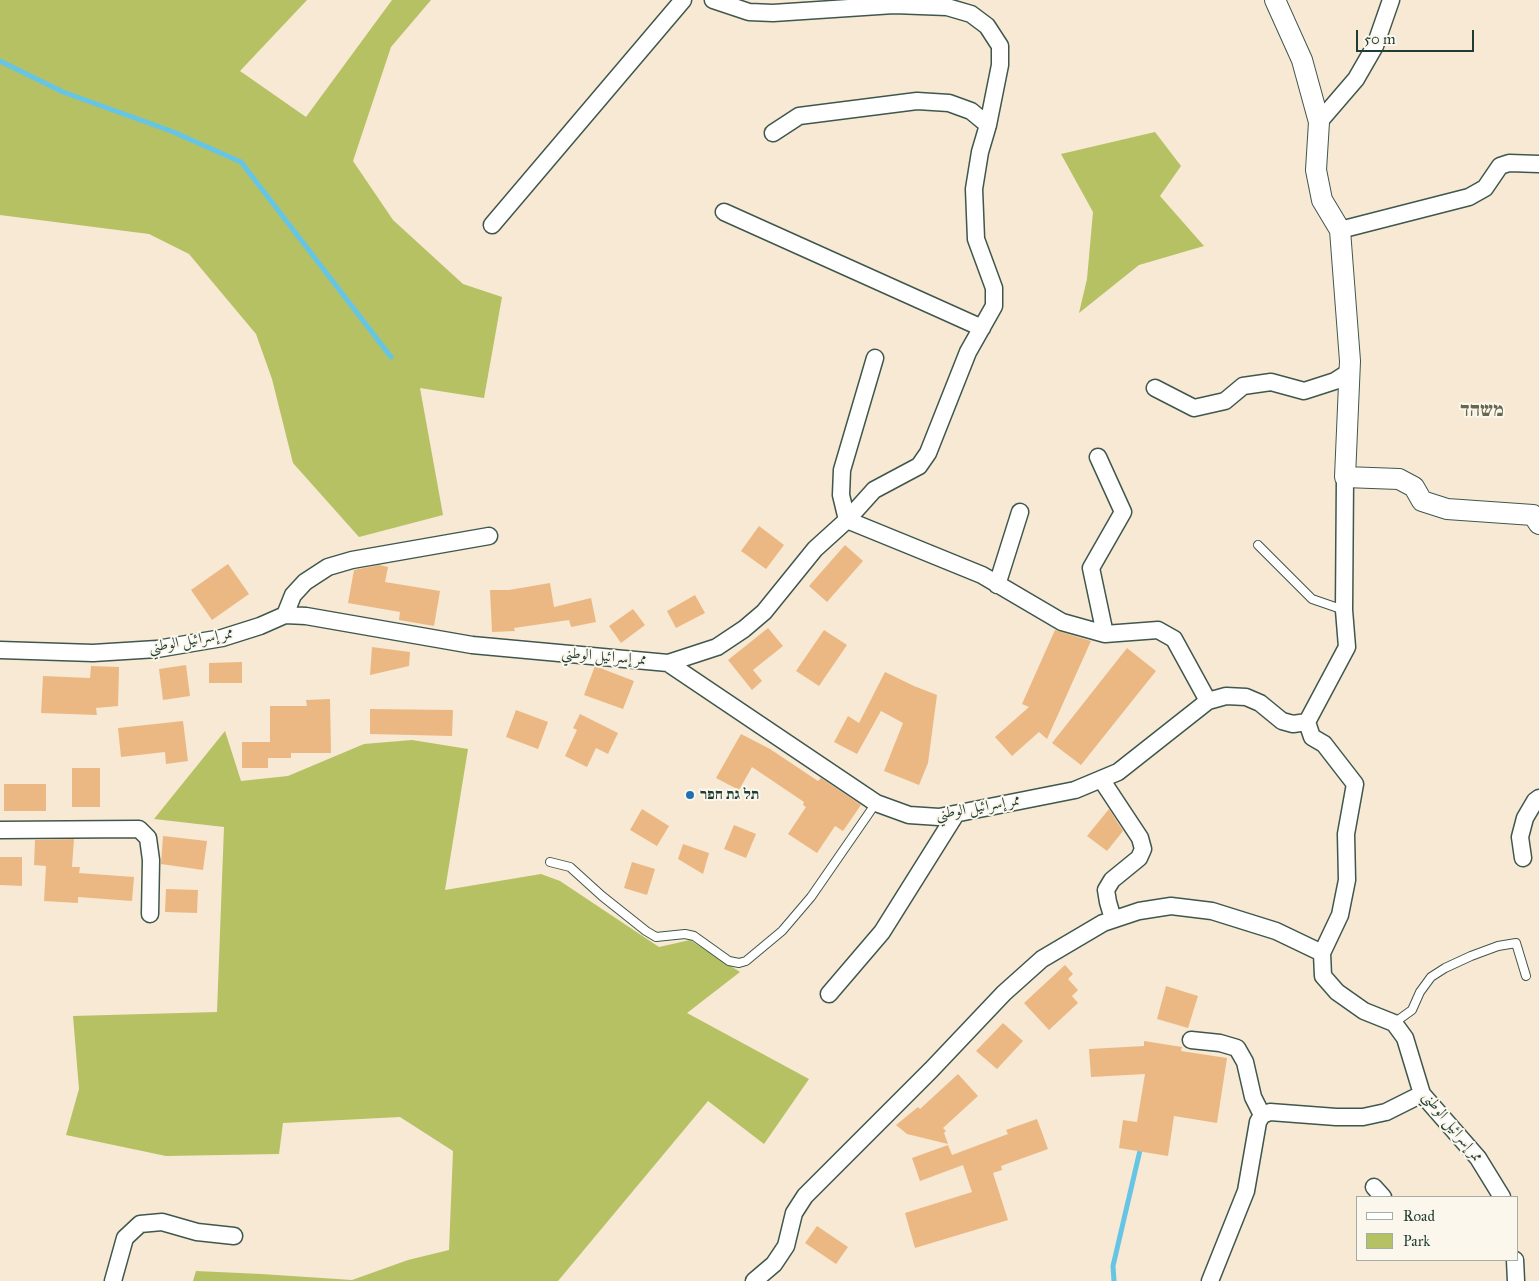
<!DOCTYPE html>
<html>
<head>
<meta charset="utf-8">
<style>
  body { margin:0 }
  #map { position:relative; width:1539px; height:1281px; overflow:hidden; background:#f7e9d3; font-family:"IM FELL Great Primer",serif }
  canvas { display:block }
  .legend { position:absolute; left:1356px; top:1196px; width:162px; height:65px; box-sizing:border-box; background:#fbf7ec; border:1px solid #a3ada2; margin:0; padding:6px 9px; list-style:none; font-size:15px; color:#1f3d34 }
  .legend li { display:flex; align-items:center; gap:10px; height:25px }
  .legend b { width:25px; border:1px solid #a3ada2 }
  .scale { position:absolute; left:1356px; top:30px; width:118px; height:22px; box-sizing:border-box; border:2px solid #1f3d34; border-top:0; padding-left:6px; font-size:15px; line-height:18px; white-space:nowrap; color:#1f3d34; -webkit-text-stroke:4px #fbf7ec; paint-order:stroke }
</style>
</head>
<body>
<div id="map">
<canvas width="1539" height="1281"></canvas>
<ul class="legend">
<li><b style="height:6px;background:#fff"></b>Road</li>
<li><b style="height:14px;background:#b5c163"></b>Park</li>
</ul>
<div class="scale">50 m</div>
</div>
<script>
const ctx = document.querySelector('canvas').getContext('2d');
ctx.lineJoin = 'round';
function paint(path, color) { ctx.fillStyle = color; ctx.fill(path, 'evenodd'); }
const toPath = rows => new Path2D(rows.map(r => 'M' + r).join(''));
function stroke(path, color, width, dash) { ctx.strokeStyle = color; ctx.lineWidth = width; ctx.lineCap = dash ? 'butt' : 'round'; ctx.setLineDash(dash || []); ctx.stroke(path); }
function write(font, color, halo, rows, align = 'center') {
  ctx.font = font + ' "IM FELL Great Primer",Amiri,"Frank Ruhl Libre",serif'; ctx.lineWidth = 4; ctx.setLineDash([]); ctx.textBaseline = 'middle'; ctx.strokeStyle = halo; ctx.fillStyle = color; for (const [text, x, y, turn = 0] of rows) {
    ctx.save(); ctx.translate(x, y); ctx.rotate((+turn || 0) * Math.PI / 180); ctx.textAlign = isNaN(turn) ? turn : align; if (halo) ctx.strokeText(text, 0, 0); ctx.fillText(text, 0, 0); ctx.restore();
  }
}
paint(toPath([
  [0,0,307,0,240,71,306,117,392,0,431,0,391,47,353,161,393,220,463,284,502,297,484,398,420,388,443,515,359,537,293,463,272,379,256,334,189,254,149,234,0,215],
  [1155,132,1181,166,1160,196,1204,246,1139,265,1079,313,1087,279,1093,212,1061,154],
  [225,731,241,781,288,776,364,744,412,740,468,749,445,890,541,874,560,881,659,947,690,940,740,972,687,1013,809,1079,764,1144,708,1101,558,1281,193,1281,196,1271,261,1274,352,1280,408,1260,449,1250,453,1151,400,1117,283,1123,279,1154,166,1156,66,1135,79,1089,73,1016,217,1012,224,827,154,819]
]), '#b5c163');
stroke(toPath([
  [0,61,63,92,171,131,241,162,391,357],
  [1114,1281,1113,1266,1141,1146]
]), '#66c5e4', 5);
paint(toPath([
  [759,526,784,545,766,569,741,551],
  [845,545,863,561,827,602,809,586],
  [228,564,249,594,212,620,191,590],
  [379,565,388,567,385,582,440,591,434,626,399,620,400,612,348,603,354,570],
  [550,583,554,607,591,598,596,622,571,627,569,620,514,628,515,631,492,632,490,590,509,590],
  [695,595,705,613,676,628,667,611],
  [633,609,645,625,621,643,609,626],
  [768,628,783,646,753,670,762,681,752,690,728,660],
  [824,630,847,645,819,686,796,671],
  [1055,630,1091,641,1047,739,1039,732,1012,756,995,737,1029,707,1022,704],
  [372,647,410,652,409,666,370,675],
  [1127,648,1156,671,1081,765,1052,743],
  [242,662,242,683,209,683,209,663],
  [186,665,190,696,163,700,159,669],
  [91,666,119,667,118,706,96,708,97,715,41,713,43,676,90,678],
  [595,666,634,681,623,709,584,695],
  [885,672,914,686,937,695,928,763,919,785,884,771,903,723,881,711,857,754,834,742,848,716,859,723],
  [330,699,331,753,291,753,291,758,268,758,268,768,242,768,242,742,270,742,270,706,307,706,306,700],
  [370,709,453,710,452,736,370,734],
  [516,710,548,722,538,749,506,737],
  [580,714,618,733,608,754,596,748,587,767,565,756,577,730,573,728],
  [183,721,188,761,166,764,165,752,121,757,118,728],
  [741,734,770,749,818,781,821,778,861,805,843,831,835,826,817,853,788,834,806,807,803,805,804,802,752,767,739,790,716,778],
  [72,768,100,768,100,807,72,807],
  [4,784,46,784,46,811,4,811],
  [642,809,669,826,657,846,630,830],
  [1109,809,1123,831,1107,851,1087,836],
  [734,825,756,834,746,858,724,849],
  [163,836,207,841,203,870,161,864],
  [74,839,72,867,80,867,79,873,134,877,132,901,78,897,78,903,44,901,46,866,34,865,35,840],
  [683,844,709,853,703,874,678,859],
  [0,857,22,857,22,886,0,885],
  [632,862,655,869,647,895,624,888],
  [166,889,198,890,197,913,165,912],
  [1065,965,1073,974,1068,979,1078,990,1072,996,1078,1003,1049,1030,1024,1003],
  [1166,986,1198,996,1188,1028,1157,1019],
  [1003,1023,1023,1041,997,1069,976,1051],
  [1144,1041,1182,1047,1181,1051,1227,1058,1217,1123,1174,1116,1168,1156,1119,1148,1123,1120,1137,1122,1145,1074,1091,1077,1089,1049,1144,1046],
  [958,1074,978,1096,943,1128,946,1131,944,1133,948,1144,907,1134,896,1125,918,1107,920,1109],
  [1037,1119,1048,1149,1001,1166,1002,1170,993,1173,1008,1220,915,1248,905,1213,972,1192,963,1165,920,1181,912,1158,948,1145,952,1155,1008,1134,1006,1130],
  [817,1226,848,1247,836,1264,805,1243]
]), '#ebb884');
const service = toPath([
  [1258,545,1312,599,1344,610],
  [550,862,570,867,602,896,646,931,656,937,685,934,694,936,729,961,739,963,746,961,782,931,811,897,876,803],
  [1394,1023,1412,1010,1420,992,1431,977,1445,968,1471,956,1498,946,1516,943,1526,976]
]);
const minor = toPath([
  [1319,122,1356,79,1375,46,1391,0],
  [773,133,799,116,917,101,949,103,971,111,988,125],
  [724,212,982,328],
  [492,225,683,0],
  [1340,230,1469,197,1485,188,1500,166,1509,163,1539,164],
  [1155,388,1194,408,1225,401,1243,386,1271,382,1304,391,1335,381,1349,372],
  [1098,457,1123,512,1091,568,1105,634],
  [847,520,982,575,1062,622,1105,634,1158,630,1174,639,1208,701],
  [847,520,841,495,842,470,875,358],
  [997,585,1020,512],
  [285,615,293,595,305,582,328,567,352,560,489,536],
  [0,650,93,653,157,649,222,638,260,626,285,615,306,616,472,645,668,663,876,803,909,815,939,817,1075,790,1118,772,1208,701,1226,696,1246,697,1260,703,1282,721,1293,724,1307,722],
  [668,663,717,647,744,629,764,612,815,549,847,520,874,490,919,466,928,453,968,352,994,306,994,288,976,239,974,189,980,152,988,125,1000,65,1000,46,987,26,971,14,947,7,894,5,773,13,749,12,713,0],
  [1307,722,1312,737,1324,744,1355,784,1346,834,1347,880,1340,915,1322,953,1323,976,1337,992,1364,1011,1394,1023,1405,1038,1422,1094,1478,1158,1502,1197],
  [1307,722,1347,647,1344,610,1345,477],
  [1101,779,1140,838,1143,849,1139,858,1112,880,1106,890,1108,902,1113,919],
  [0,830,139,829,148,838,151,860,150,914],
  [1523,858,1520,837,1525,818,1535,801,1539,798],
  [829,994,882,932,956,814],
  [1191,1040,1220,1043,1237,1048,1245,1062,1253,1097,1262,1115],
  [1374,1187,1383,1197],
  [1515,1260,1516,1281],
  [113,1281,125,1238,140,1224,162,1222,197,1232,234,1236],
  [754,1281,774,1264,786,1246,794,1213,805,1196,931,1070,1004,993,1042,959,1103,923,1139,911,1171,906,1212,911,1276,931,1322,953],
  [1210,1281,1246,1191,1258,1122,1262,1115,1270,1112,1336,1117,1363,1117,1386,1112,1422,1094]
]);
const tertiary = toPath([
  [1275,0,1302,60,1319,122,1316,170,1322,200,1340,230,1350,361,1345,477,1399,479,1414,487,1422,501,1447,509,1533,515,1539,524]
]);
stroke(service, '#3f574c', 10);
stroke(minor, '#3f574c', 19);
stroke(tertiary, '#3f574c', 22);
stroke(service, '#fff', 8);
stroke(minor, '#fff', 16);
stroke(tertiary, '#fff', 20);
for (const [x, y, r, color] of [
  [690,795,5,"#1f6fb2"]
]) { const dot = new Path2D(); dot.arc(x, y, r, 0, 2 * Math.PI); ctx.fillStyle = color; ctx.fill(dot); stroke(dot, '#fbf7ec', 2); }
write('15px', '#1f3d34', '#fbf7ec', [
  ["ممر إسرائيل الوطني",191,641,-10],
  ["ممر إسرائيل الوطني",604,657,5],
  ["ممر إسرائيل الوطني",978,808,-10],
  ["ممر إسرائيل الوطني",1452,1127,51]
]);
write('bold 15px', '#1f3d34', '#fbf7ec', [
  ["תל גת חפר",700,795]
], 'left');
write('bold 20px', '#666850', '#fbf7ec', [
  ["משהד",1482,411]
]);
</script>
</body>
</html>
